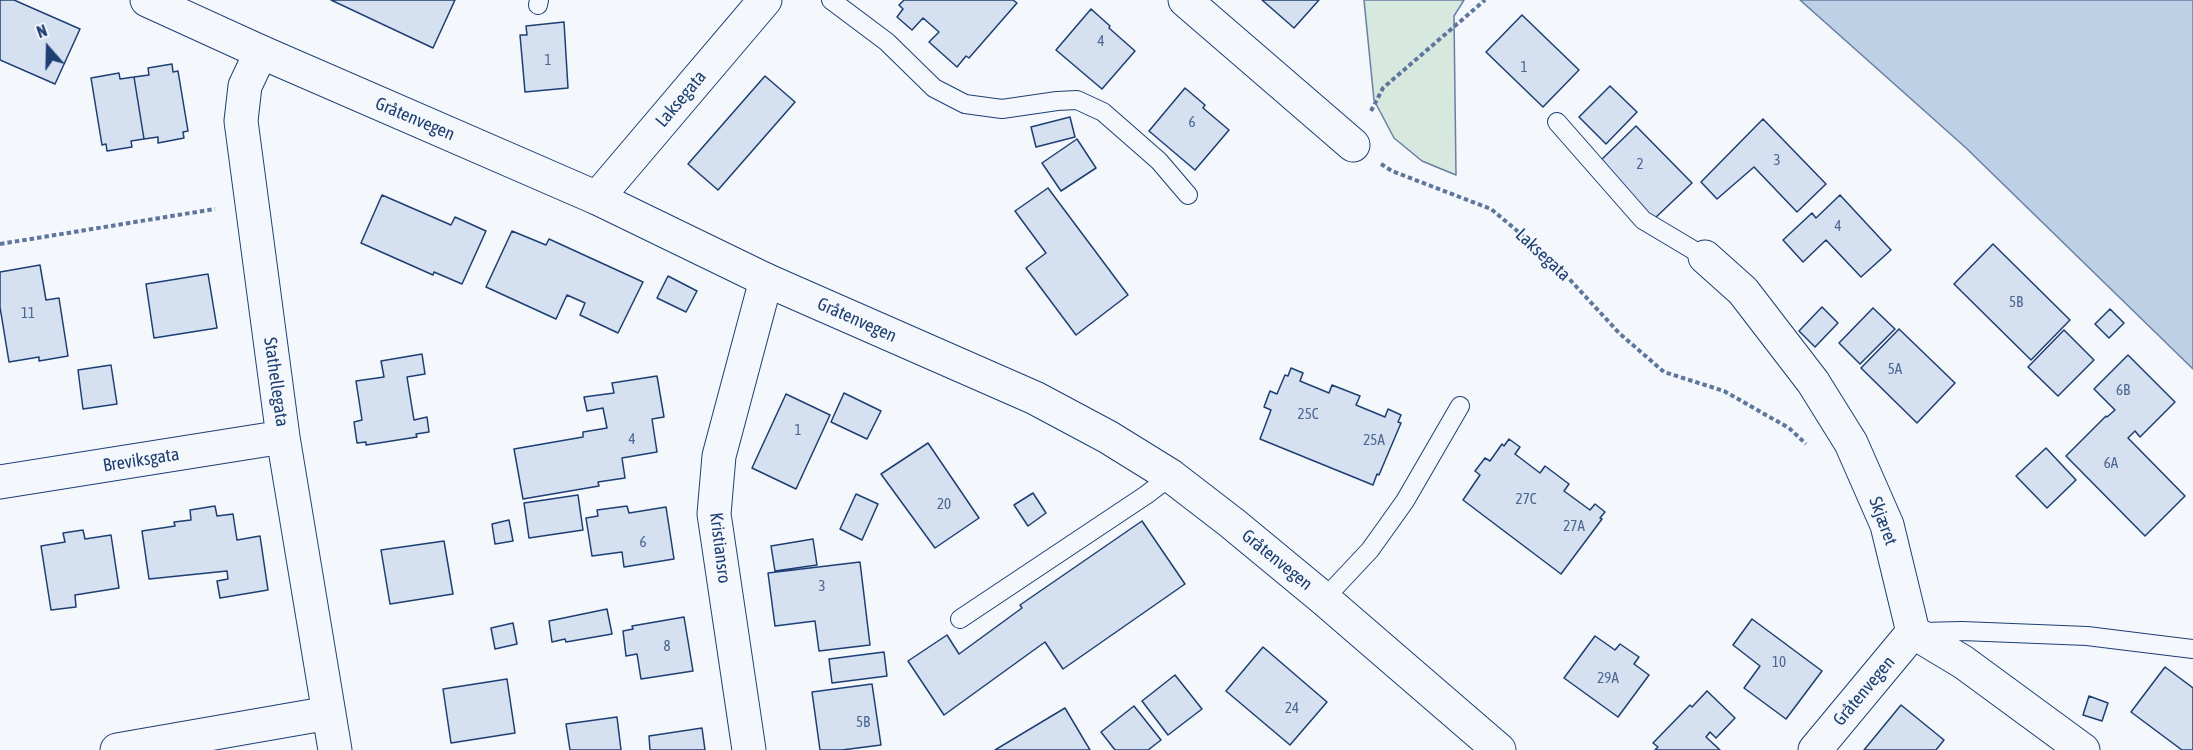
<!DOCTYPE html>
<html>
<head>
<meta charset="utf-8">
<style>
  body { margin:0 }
  #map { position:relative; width:2193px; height:750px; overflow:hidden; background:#f4f7fb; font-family:"Asap Condensed",sans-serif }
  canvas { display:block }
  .north { position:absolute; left:18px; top:18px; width:60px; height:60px; -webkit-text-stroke:4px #f4f7fb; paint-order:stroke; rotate:340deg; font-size:16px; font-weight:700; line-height:24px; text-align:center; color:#1d3f73 }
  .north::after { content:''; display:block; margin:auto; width:21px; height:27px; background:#1d3f73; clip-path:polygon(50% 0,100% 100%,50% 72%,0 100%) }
</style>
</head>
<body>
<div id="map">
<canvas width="2193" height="750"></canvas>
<div class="north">N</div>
</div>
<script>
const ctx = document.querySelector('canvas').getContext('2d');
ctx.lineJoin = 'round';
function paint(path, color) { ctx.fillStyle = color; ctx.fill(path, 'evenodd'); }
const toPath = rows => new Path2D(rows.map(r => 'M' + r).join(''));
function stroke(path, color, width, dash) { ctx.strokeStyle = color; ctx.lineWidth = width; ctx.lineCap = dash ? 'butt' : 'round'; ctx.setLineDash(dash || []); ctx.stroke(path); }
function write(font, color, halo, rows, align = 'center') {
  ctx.font = font + ' "Asap Condensed",sans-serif'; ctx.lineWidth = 4.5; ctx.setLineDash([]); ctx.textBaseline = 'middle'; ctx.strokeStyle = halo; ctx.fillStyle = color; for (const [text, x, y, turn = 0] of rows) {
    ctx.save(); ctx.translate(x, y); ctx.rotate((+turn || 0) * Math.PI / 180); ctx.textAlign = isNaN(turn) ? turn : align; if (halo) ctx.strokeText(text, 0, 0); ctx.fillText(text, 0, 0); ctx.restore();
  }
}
const green = toPath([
  [1364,0,1464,0,1454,16,1456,175,1422,161,1394,138,1374,100,1364,0]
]);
paint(green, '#d7e8df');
stroke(green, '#687fa3', 1.5);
const water = toPath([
  [1800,0,2193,0,2193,369,1965,147,1800,0]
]);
paint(water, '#bed0e5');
stroke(water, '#687fa3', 1.5);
const building = toPath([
  [0,0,14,0,80,29,55,84,0,60,0,0],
  [331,0,455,0,433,48,331,0],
  [904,0,1013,0,1017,3,969,58,966,56,957,67,929,42,939,32,923,18,912,30,897,17,903,9,899,5,904,0],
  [1262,0,1319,0,1294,28,1262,0],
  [1091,9,1110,26,1109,28,1135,51,1102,89,1056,50,1091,9],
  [1522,15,1579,70,1543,107,1486,52,1522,15],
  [564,22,568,88,525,92,520,35,527,35,526,26,564,22],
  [172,64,173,72,178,71,188,131,183,132,184,138,158,143,158,137,144,139,134,77,149,75,148,68,172,64],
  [119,73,120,79,134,77,144,139,131,141,132,147,107,151,106,144,102,145,91,78,119,73],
  [765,76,795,102,718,190,688,164,765,76],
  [1610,86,1637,112,1606,144,1579,117,1610,86],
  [1185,88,1205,105,1203,108,1229,130,1195,170,1149,131,1185,88],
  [1070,117,1075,137,1036,147,1031,127,1070,117],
  [1763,119,1826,184,1797,212,1754,167,1717,199,1701,182,1763,119],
  [1636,126,1692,183,1654,219,1599,162,1636,126],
  [1077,139,1096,168,1061,191,1042,163,1077,139],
  [1048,188,1128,295,1076,335,1026,268,1046,253,1015,211,1048,188],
  [382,195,451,225,455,217,486,231,462,284,434,272,433,275,361,243,382,195],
  [1840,195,1891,250,1861,277,1826,240,1803,262,1783,240,1812,213,1816,218,1840,195],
  [512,231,546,245,549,239,643,282,618,333,580,315,585,303,567,295,556,319,486,287,512,231],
  [1993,244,2070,320,2031,360,1954,284,1993,244],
  [40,265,46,300,59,298,68,356,39,361,39,357,9,362,0,307,0,272,40,265],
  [208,274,217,328,154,338,146,284,208,274],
  [668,276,697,291,686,312,657,298,668,276],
  [1822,307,1838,323,1815,347,1799,331,1822,307],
  [1873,308,1895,329,1860,364,1839,343,1873,308],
  [2110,309,2124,323,2109,338,2095,324,2110,309],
  [1899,329,1955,383,1917,423,1861,368,1899,329],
  [2064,330,2094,360,2058,396,2028,367,2064,330],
  [422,354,425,374,407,377,414,420,427,417,429,432,416,434,417,437,366,445,366,442,357,443,354,422,362,420,356,381,384,377,381,361,422,354],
  [2128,355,2175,402,2140,437,2135,431,2128,438,2185,496,2145,536,2066,456,2106,416,2107,417,2115,410,2094,389,2128,355],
  [111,365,117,404,83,409,78,370,111,365],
  [1291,368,1303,373,1300,381,1329,393,1332,385,1360,396,1356,405,1385,417,1388,409,1401,415,1398,422,1401,423,1379,475,1377,474,1373,485,1260,439,1271,410,1264,407,1270,391,1277,394,1285,375,1288,376,1291,368],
  [657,376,664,417,652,419,657,452,622,458,625,478,598,482,599,486,523,499,514,449,583,437,583,432,607,428,603,408,587,411,584,397,614,393,612,383,657,376],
  [844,393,881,411,867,439,831,422,844,393],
  [786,394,830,415,796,489,752,468,786,394],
  [1509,439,1520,447,1515,454,1540,473,1545,466,1569,484,1564,491,1590,510,1595,504,1605,512,1600,518,1602,519,1561,574,1463,500,1480,475,1475,471,1485,458,1490,461,1502,444,1504,446,1509,439],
  [928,443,979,518,935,548,881,474,928,443],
  [2046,448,2076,480,2047,508,2016,476,2046,448],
  [1033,493,1046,513,1028,526,1014,505,1033,493],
  [856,494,878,504,862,540,840,529,856,494],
  [578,495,583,530,529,538,524,503,578,495],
  [215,506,217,516,233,514,237,540,260,536,268,590,220,598,217,581,228,579,227,571,149,579,142,531,175,526,174,522,191,520,190,510,215,506],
  [627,506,629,513,666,507,674,559,624,567,622,552,592,556,586,518,598,516,597,510,627,506],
  [509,520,513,541,495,544,492,524,509,520],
  [1142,521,1185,584,1063,669,1045,642,944,715,908,661,947,635,959,654,1022,608,1020,605,1142,521],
  [83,530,85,539,111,535,119,588,75,595,76,607,51,610,41,546,65,542,63,533,83,530],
  [813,539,817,565,775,571,771,546,813,539],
  [444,541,453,594,390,604,381,550,444,541],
  [860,562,870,645,819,651,815,621,775,626,768,573,860,562],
  [607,609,612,634,566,642,565,639,552,642,549,621,607,609],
  [684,617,693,671,641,679,637,654,626,656,623,631,633,629,632,626,684,617],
  [1752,619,1822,671,1786,719,1744,688,1760,666,1733,645,1752,619],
  [513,623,517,644,495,649,491,628,513,623],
  [1595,636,1615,650,1620,644,1639,657,1634,664,1649,675,1618,717,1564,678,1595,636],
  [1263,647,1327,702,1290,745,1226,691,1263,647],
  [884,652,887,676,832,683,829,659,884,652],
  [2165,667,2193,688,2193,750,2182,750,2131,712,2165,667],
  [1175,675,1202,709,1168,735,1142,701,1175,675],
  [507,679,515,733,451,743,443,689,507,679],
  [872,684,881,745,842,750,820,750,812,692,872,684],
  [1707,691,1735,718,1716,738,1710,732,1706,737,1720,750,1655,750,1658,747,1653,743,1690,705,1692,707,1707,691],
  [2089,696,2108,703,2102,721,2083,715,2089,696],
  [1901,705,1944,740,1936,750,1864,750,1901,705],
  [1134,706,1161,740,1148,750,1115,750,1101,732,1134,706],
  [1065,708,1090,750,995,750,1065,708],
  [617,717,621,750,570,750,566,724,617,717],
  [702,728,705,750,650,750,649,736,702,728]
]);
paint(building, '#d5e0f0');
stroke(building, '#1d3f73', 1.5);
const lane = toPath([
  [831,0,887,42,934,88,965,104,1002,109,1057,101,1077,100,1103,112,1159,161,1188,195],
  [538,5,539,0],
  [1557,122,1643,220,1705,257],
  [1324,599,1370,550,1405,501,1460,406],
  [960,619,1146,495,1171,476],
  [1921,632,1962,631,2087,636,2193,649]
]);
const street = toPath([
  [1185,0,1353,145],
  [261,52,245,86,241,121,283,437,335,750],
  [597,198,765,0],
  [1705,257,1743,291,1813,382,1851,443,1887,525,1913,632,1963,662,2083,750],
  [0,482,283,437],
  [117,750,329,713],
  [749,750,714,514,719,456,766,280],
  [1815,750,1913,632]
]);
const secondary = toPath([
  [147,0,261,52,597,198,766,280,1035,398,1108,437,1171,476,1232,523,1324,599,1499,750]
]);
stroke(lane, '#1d3f73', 20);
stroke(street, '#1d3f73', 35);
stroke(secondary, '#1d3f73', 35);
stroke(toPath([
  [1371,111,1383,88,1485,0],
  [1381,164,1392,171,1491,209,1551,259,1619,333,1664,372,1724,391,1789,428,1806,444],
  [0,244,215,209]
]), '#5e769c', 4, [4.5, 3]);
stroke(lane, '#f4f7fb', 18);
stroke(street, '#f4f7fb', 33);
stroke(secondary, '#f4f7fb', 33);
write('15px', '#4b6792', null, [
  ["4",1101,41],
  ["1",548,60],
  ["1",1524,67],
  ["6",1192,122],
  ["3",1777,160],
  ["2",1640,164],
  ["4",1838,226],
  ["5B",2016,302],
  ["11",28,313],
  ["5A",1895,369],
  ["6B",2123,390],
  ["25C",1308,414],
  ["1",798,430],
  ["4",632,439],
  ["25A",1374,440],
  ["6A",2111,463],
  ["27C",1526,499],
  ["20",944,504],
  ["27A",1574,526],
  ["6",643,542],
  ["3",822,586],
  ["8",667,646],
  ["10",1779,662],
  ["29A",1608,678],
  ["24",1292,708],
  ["5B",863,722]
]);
write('18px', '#1d3f73', '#f4f7fb', [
  ["Laksegata",681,99,-50],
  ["Gråtenvegen",415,119,23],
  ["Laksegata",1543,255,43],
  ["Gråtenvegen",857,320,24],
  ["Stathellegata",276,382,82],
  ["Breviksgata",141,460,-9],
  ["Skjæret",1883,521,70],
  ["Kristiansro",720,548,83],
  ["Gråtenvegen",1277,560,39],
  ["Gråtenvegen",1864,691,-50]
]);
</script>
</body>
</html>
